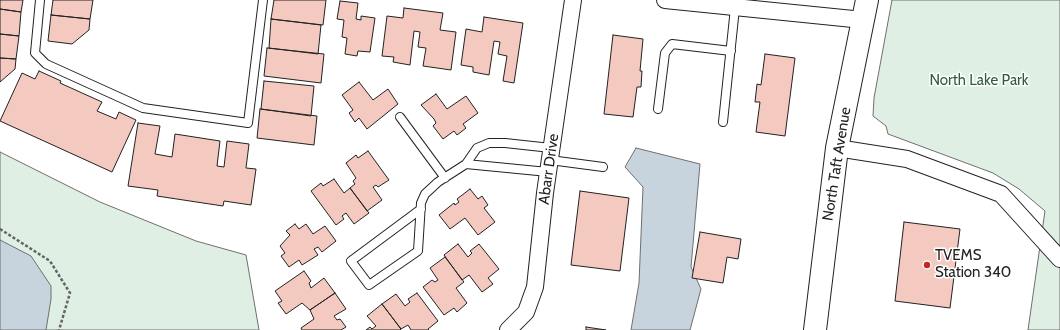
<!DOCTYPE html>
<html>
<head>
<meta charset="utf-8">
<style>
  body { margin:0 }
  canvas { display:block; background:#fff }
</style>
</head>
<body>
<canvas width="1060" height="330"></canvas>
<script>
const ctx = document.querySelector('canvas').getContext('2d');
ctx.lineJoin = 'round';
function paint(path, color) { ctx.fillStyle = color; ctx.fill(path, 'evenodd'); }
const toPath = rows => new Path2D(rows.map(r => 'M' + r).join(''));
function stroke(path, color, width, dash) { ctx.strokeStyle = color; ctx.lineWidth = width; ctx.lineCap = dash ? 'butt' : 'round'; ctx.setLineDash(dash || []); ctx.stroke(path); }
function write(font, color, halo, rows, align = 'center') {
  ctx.font = font + ' Cabin,sans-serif'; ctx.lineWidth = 3; ctx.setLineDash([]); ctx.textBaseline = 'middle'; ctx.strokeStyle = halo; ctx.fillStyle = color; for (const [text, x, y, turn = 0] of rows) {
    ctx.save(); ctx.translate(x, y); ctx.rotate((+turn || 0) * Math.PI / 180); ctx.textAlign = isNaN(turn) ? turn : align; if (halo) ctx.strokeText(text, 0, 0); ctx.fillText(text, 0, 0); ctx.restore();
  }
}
const green = toPath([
  [892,0,1060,0,1060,330,1028,330,1045,211,1019,189,993,173,888,134,886,126,873,116,874,98,892,0],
  [0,152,100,202,196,241,246,255,259,330,0,330,0,152]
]);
paint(green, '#e0efe3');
stroke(green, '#6f6f6f', 1);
const water = toPath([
  [636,148,700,164,691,267,701,289,690,330,631,330,639,283,643,187,625,167,636,148],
  [0,240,31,256,51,286,51,299,46,330,0,330,0,240]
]);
paint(water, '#c7d3dd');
stroke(water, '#6f6f6f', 1);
const building = toPath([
  [0,0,23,0,21,12,0,9,0,0],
  [53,0,93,0,90,19,51,15,53,0],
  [274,0,326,0,323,25,271,19,274,0],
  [340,1,358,3,356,19,361,20,361,16,375,18,370,52,358,51,357,56,345,54,347,38,342,37,344,20,337,19,340,1],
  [404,8,443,13,440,30,456,32,451,70,423,66,426,48,418,47,420,32,414,31,410,65,393,62,394,57,382,56,387,16,403,18,404,8],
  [0,9,21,12,19,36,0,34,0,9],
  [51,15,90,19,89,30,72,44,48,41,51,15],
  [484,17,523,23,514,83,503,81,507,56,498,54,500,42,494,41,489,75,473,72,473,67,461,65,466,29,482,32,484,17],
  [271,19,321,25,318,54,269,48,271,19],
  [0,34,19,36,16,59,0,58,0,34],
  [613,35,643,39,640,71,642,71,641,87,637,87,633,117,604,114,613,35],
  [267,48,324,54,321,83,264,76,267,48],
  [765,54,795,58,785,136,756,132,760,102,755,102,757,84,761,85,765,54],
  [0,58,16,59,15,69,0,82,0,58],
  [39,71,61,81,60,83,102,102,97,111,116,119,119,112,136,120,112,172,0,121,22,73,35,79,39,71],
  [264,81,314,86,311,116,261,109,264,81],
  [359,82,373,100,388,89,398,104,367,129,359,118,355,122,349,113,353,110,342,95,359,82],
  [436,94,447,109,466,96,478,113,463,124,466,128,461,132,457,135,454,131,443,139,433,126,436,123,434,119,421,105,436,94],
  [260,109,317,116,314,145,257,138,260,109],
  [138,123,160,126,155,154,172,157,175,134,220,141,217,166,224,167,227,141,249,144,246,168,256,169,251,205,224,201,223,206,157,196,158,190,128,186,138,123],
  [368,151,389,180,378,187,376,185,373,187,382,200,367,211,350,188,355,184,353,181,356,178,346,163,356,155,358,158,368,151],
  [334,179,344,193,350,188,369,213,354,224,346,213,342,216,344,219,336,225,311,191,321,183,323,186,334,179],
  [470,189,478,199,482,196,488,205,484,208,495,222,478,235,465,218,450,229,439,215,454,203,455,205,459,202,457,199,470,189],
  [580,191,629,198,620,271,571,265,580,191],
  [904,222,960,229,950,308,895,301,904,222],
  [295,224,299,229,306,224,313,234,325,226,336,241,322,252,318,247,314,249,318,255,302,265,299,260,289,267,281,256,285,253,280,246,290,235,286,231,295,224],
  [700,232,741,239,738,259,727,257,723,283,692,278,700,232],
  [458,244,468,257,472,253,470,251,479,244,499,269,488,278,493,284,482,292,469,275,462,280,444,255,458,244],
  [445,257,464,282,456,288,467,303,457,312,454,308,444,315,423,287,432,280,435,282,438,280,430,268,445,257],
  [304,271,311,281,309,283,311,288,324,278,335,293,310,310,302,303,286,314,278,303,282,301,275,291,304,271],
  [335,293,346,309,334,316,337,320,340,319,346,327,341,330,302,330,301,328,314,319,310,310,335,293],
  [417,293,438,321,428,329,429,330,411,330,408,325,401,329,382,304,396,294,405,306,410,302,408,299,417,293],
  [382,304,401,329,400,330,366,330,370,327,372,329,376,326,367,316,382,304],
  [586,327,606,330,586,330,586,327]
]);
paint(building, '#f3c9c0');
stroke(building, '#222', 1);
const service = toPath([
  [40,0,35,53,46,64,143,108,248,123,263,0],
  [658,109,665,53,672,44,731,51],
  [400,117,445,178],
  [723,122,735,8],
  [550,160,603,167],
  [466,164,548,172],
  [421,209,351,261,369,285,418,251,421,203,425,194,438,182,466,164,477,148,489,143,505,143,551,148]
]);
const minor = toPath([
  [665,0,863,20],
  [837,148,907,159,1001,194,1060,259],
  [508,330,526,312,535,287,545,193,573,0]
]);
const secondary = toPath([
  [815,330,837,148,867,0]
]);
stroke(service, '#222', 10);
stroke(minor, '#222', 18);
stroke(secondary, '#222', 24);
stroke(toPath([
  [0,229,50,261,70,293,59,330]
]), '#646464', 2.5, [3, 2]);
stroke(service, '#fff', 8);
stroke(minor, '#fff', 16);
stroke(secondary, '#fff', 22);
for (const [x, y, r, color] of [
  [927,265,4,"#c62828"]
]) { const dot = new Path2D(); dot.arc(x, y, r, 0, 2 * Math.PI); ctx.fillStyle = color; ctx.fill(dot); stroke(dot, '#fff', 1.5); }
write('15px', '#2f5e38', '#fff', [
  ["North Lake Park",979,81]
]);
write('15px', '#222', '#fff', [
  ["North Taft Avenue",837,164,-81],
  ["Abarr Drive",549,169,-82]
]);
write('15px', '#222', '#fff', [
  ["TVEMS",935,256],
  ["Station 340",935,273]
], 'left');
</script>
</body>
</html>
